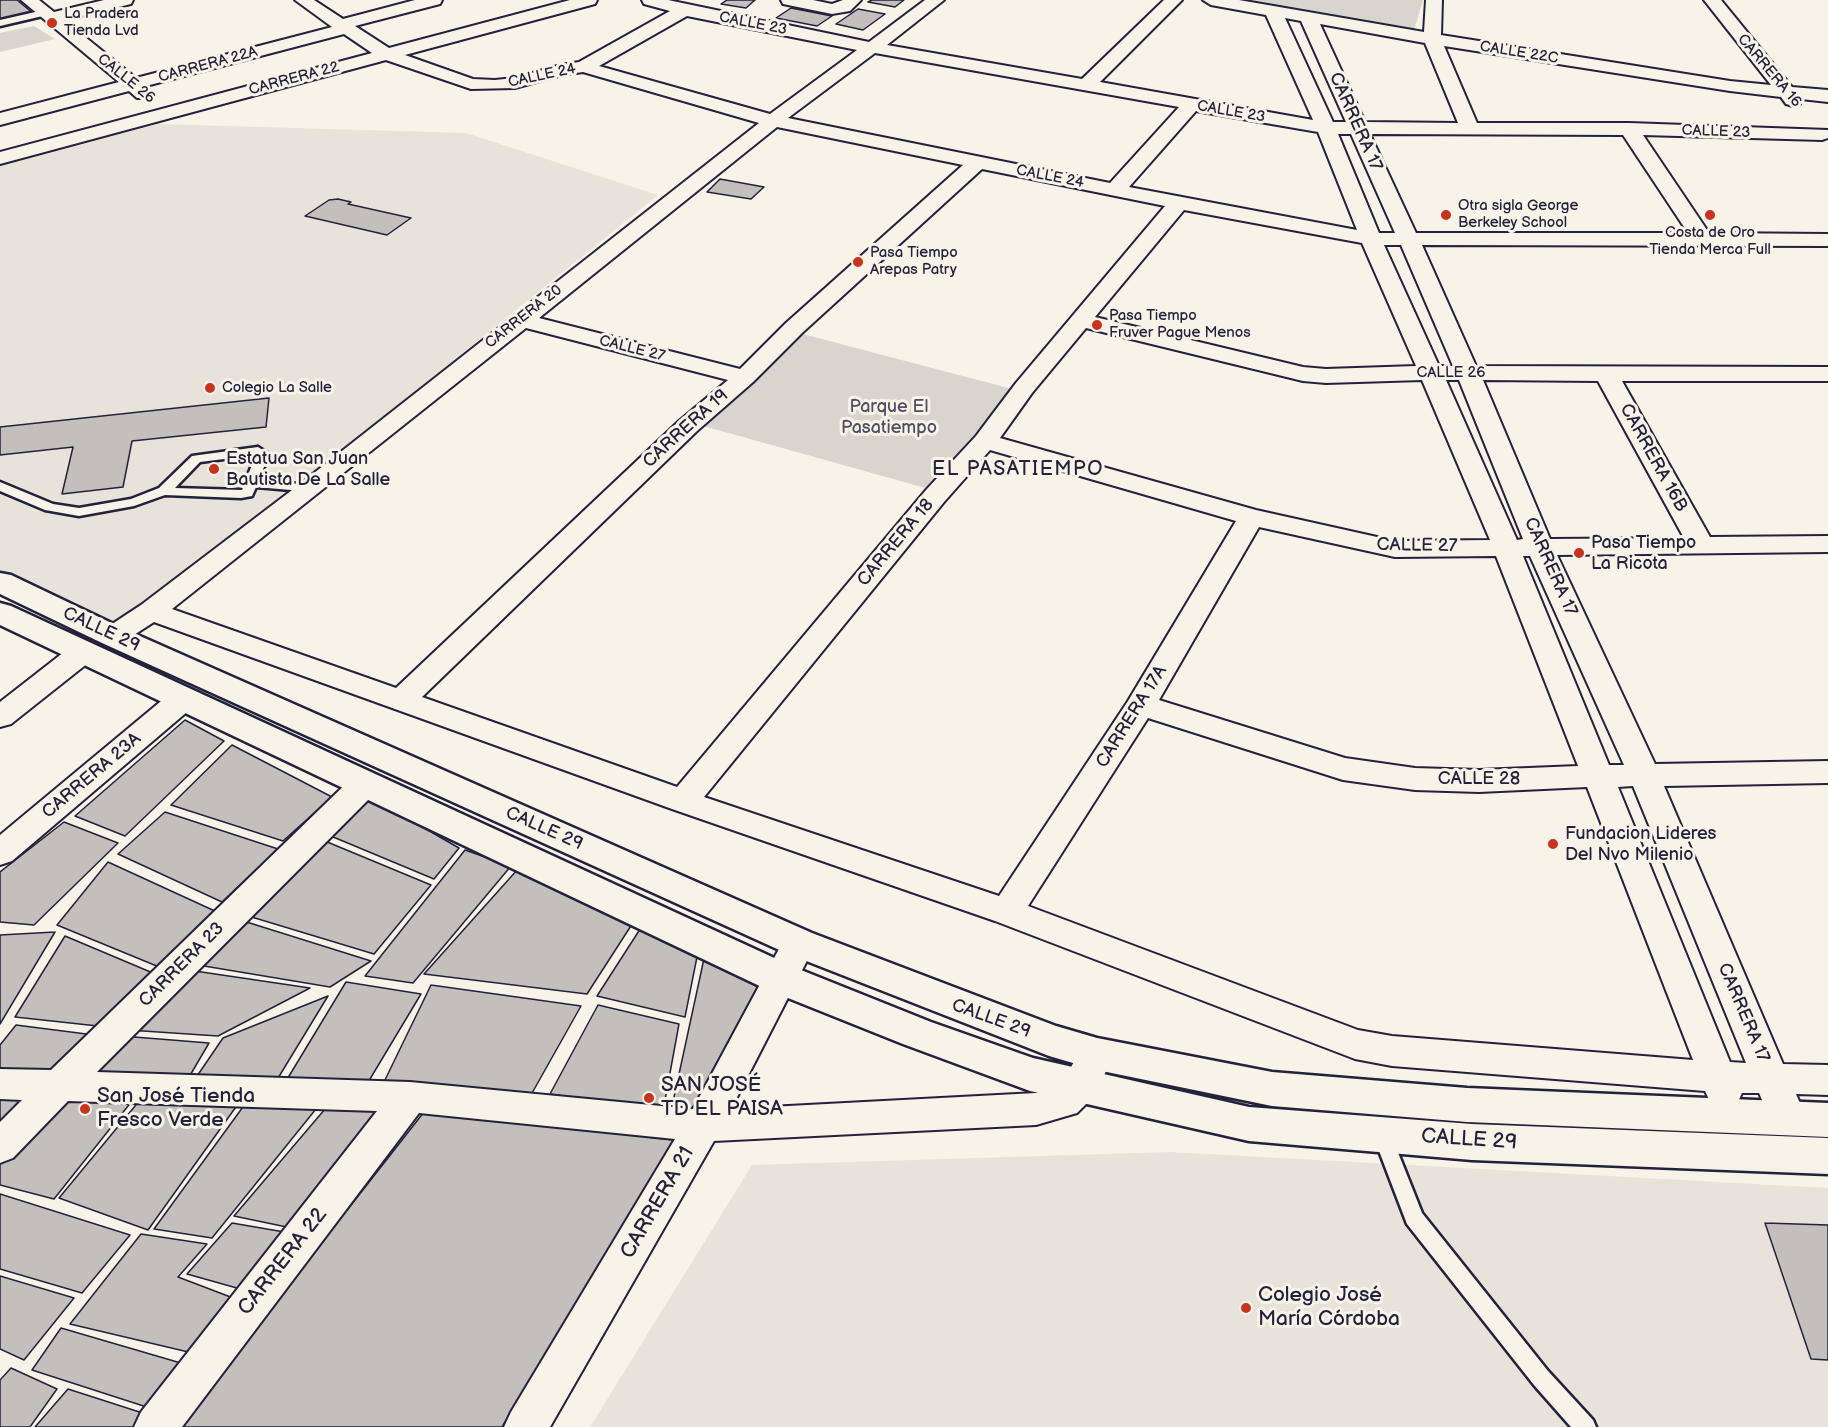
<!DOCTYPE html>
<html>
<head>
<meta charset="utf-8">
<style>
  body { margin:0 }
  canvas { display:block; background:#f7f3e8 }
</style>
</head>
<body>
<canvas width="1828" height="1427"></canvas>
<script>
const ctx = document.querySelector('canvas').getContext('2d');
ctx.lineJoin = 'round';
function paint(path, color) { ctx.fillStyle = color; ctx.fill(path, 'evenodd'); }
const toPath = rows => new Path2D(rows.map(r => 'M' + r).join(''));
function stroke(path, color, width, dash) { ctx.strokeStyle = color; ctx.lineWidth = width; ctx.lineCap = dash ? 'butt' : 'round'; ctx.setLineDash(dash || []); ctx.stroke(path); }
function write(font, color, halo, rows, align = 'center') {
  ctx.font = font + ' "Balsamiq Sans",sans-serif'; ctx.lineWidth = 6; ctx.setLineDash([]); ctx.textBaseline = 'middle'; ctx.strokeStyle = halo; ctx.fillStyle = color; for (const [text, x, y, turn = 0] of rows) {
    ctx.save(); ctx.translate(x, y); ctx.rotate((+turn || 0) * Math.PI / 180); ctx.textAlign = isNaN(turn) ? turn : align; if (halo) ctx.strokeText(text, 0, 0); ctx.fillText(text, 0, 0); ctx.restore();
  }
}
paint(toPath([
  [159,124,466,133,658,195,115,634,0,581,0,166],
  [1171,1152,1828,1188,1828,1427,590,1427,752,1165]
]), '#e7e3db');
paint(toPath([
  [1238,0,1423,0,1414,30],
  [34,26,55,39,0,52,0,33],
  [799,333,1012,389,929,489,700,425]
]), '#d8d5cf');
const building = toPath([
  [0,0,17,0,34,14,0,22,0,0],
  [727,0,755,0,746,8,721,4,727,0],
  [872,0,904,0,895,7,868,2,872,0],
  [791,8,832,16,817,26,776,18,791,8],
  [858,9,885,14,863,30,836,24,858,9],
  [720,179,764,187,751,199,707,192,720,179],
  [338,199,351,202,348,204,411,218,387,235,305,216,329,200,338,199],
  [269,398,266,427,132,441,123,487,62,494,73,447,0,455,0,427,269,398],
  [185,720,224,741,125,836,75,816,185,720],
  [232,745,332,797,283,841,171,805,232,745],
  [365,794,459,848,434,879,326,834,365,794],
  [165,812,278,849,222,902,118,854,165,812],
  [64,822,118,843,34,925,0,922,0,872,64,822],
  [320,839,431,885,374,954,245,915,320,839],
  [465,850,511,866,413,983,365,976,465,850],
  [108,862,217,912,164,969,57,925,108,862],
  [518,869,636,918,587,994,424,974,518,869],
  [237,919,371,961,330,987,192,964,237,919],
  [644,923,698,952,685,1017,597,996,644,923],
  [55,932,0,1024,0,935,55,932],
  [65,936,160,976,107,1027,15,1017,65,936],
  [705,954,770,983,701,1114,671,1111,705,954],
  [188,970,310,988,218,1036,128,1030,188,970],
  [346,982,421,994,364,1089,283,1086,346,982],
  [431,985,581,1006,527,1102,383,1084,431,985],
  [328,996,272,1088,193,1082,223,1038,328,996],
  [598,1005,679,1024,663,1111,550,1094,598,1005],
  [16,1025,102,1036,58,1079,0,1077,0,1045,16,1025],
  [122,1036,209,1043,185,1084,86,1076,122,1036],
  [0,1094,41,1096,0,1139,0,1094],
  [243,1097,148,1230,59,1198,140,1100,243,1097],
  [324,1099,212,1238,154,1229,248,1100,324,1099],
  [64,1100,132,1101,54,1199,0,1185,0,1163,64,1100],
  [331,1102,399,1102,301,1230,234,1216,331,1102],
  [424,1112,674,1140,502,1427,177,1427,424,1112],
  [0,1194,130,1235,82,1293,0,1269,0,1194],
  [232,1223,296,1234,251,1292,187,1274,232,1223],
  [1765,1223,1828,1225,1828,1360,1811,1359,1765,1223],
  [141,1234,207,1244,178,1277,241,1301,201,1355,70,1324,141,1234],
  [0,1276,74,1298,24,1360,0,1349,0,1276],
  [61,1328,191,1366,159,1411,32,1370,61,1328],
  [11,1368,57,1389,30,1427,0,1427,0,1380,11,1368],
  [68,1389,155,1417,147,1427,35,1427,68,1389]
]);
paint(building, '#c2bfbd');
stroke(building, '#22223b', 1.5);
const lane = toPath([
  [44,10,48,13,47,15,0,26,0,20,44,10],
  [258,447,269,454,259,480,309,485,315,489,314,492,256,487,252,496,241,498,165,495,134,506,79,516,45,510,0,491,0,482,53,504,79,508,131,499,159,488,192,456,258,447],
  [256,455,242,490,175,488,200,462,256,455],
  [1382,1127,1389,1129,1391,1135,1422,1213,1548,1371,1593,1420,1596,1427,1571,1427,1534,1385,1407,1224,1373,1135,1375,1129,1382,1127]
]);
const street = toPath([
  [21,0,39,0,54,12,104,0,133,0,131,4,64,20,136,78,332,27,295,0,314,0,343,19,415,0,442,0,440,4,355,26,389,48,570,0,597,0,595,4,405,55,473,79,495,80,514,78,561,65,579,62,670,11,644,4,642,0,668,0,869,42,925,0,944,0,887,45,1082,79,1164,0,1182,0,1100,82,1313,120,1266,15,1211,5,1203,0,1239,0,1424,32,1426,0,1442,0,1441,35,1730,81,1771,85,1704,0,1721,0,1792,87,1828,90,1828,102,1801,99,1800,104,1793,106,1786,104,1781,97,1730,91,1444,46,1477,123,1629,123,1828,130,1828,138,1822,140,1643,135,1709,233,1828,234,1828,246,1422,245,1476,366,1828,367,1828,381,1622,381,1710,537,1828,536,1828,552,1557,555,1655,764,1828,761,1828,783,1664,786,1783,1064,1828,1065,1828,1095,1796,1094,1807,1119,1801,1130,1788,1135,1775,1130,1759,1093,1742,1093,1737,1104,1724,1108,1711,1104,1705,1091,1392,1066,1355,1059,995,921,672,809,154,622,123,642,113,645,103,642,99,636,103,630,141,605,300,484,759,123,583,72,562,75,515,88,471,89,386,60,0,164,0,152,372,53,344,34,146,86,153,94,151,98,137,98,129,91,0,125,0,113,119,82,21,0],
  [687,16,857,50,770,114,599,66,687,16],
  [1285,18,1301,21,1346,122,1333,122,1285,18],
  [1320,24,1425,43,1458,123,1365,122,1320,24],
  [875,53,1179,107,1110,183,788,118,875,53],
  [1196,111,1318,132,1357,230,1129,187,1196,111],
  [777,127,963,165,786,323,740,369,539,318,777,127],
  [1338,134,1351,134,1395,233,1379,233,1338,134],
  [1370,134,1623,135,1688,233,1416,233,1370,134],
  [982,169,1165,206,1016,383,976,436,926,490,677,787,422,697,697,431,753,382,802,333,982,169],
  [1184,210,1362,243,1416,366,1326,369,1303,367,1095,317,1184,210],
  [1384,245,1401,245,1453,366,1439,366,1384,245],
  [526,328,728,380,679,421,396,688,172,609,526,328],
  [1086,328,1303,381,1326,383,1422,380,1490,540,1395,541,1256,510,1000,438,1032,393,1086,328],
  [1446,380,1459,380,1523,539,1517,540,1446,380],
  [1483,380,1598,381,1684,538,1550,539,1483,380],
  [990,450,1236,521,1128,701,999,896,704,797,944,502,990,450],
  [1259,527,1395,557,1496,556,1578,766,1479,770,1415,768,1345,758,1159,700,1259,527],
  [1523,556,1530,556,1624,765,1609,765,1523,556],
  [1148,718,1343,780,1415,790,1479,792,1587,787,1693,1060,1392,1036,1358,1030,1028,906,1148,718],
  [1633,786,1746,1063,1730,1062,1618,787,1633,786],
  [781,0,813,0,832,4,843,0,861,0,850,11,832,14,783,4,781,0],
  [83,643,93,645,97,652,93,659,11,724,0,727,0,702,73,645,83,643],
  [183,689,194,692,198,699,194,706,12,861,0,865,0,835,172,692,183,689],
  [365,773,376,776,381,784,376,792,97,1072,410,1082,693,1109,787,934,799,930,811,934,816,943,731,1109,1036,1093,1053,1089,1066,1076,1084,1044,1097,1039,1110,1044,1115,1054,1092,1098,1077,1113,1036,1125,714,1141,550,1427,504,1427,511,1412,675,1139,419,1113,182,1427,134,1427,141,1412,377,1111,68,1101,13,1158,0,1163,0,1122,22,1100,0,1099,0,1069,51,1070,354,776,365,773]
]);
const secondary = toPath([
  [0,573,11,575,124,629,812,933,1056,1026,1097,1038,1272,1072,1467,1088,1828,1103,1828,1137,1467,1122,1272,1106,1097,1070,1049,1056,786,953,102,643,0,594,0,573],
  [0,603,11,606,796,968,931,1022,1033,1058,1249,1107,1472,1124,1828,1138,1828,1174,1472,1160,1249,1141,1030,1091,903,1044,768,990,0,625,0,603]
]);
stroke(lane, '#22223b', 5);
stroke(street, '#22223b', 4);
stroke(secondary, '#22223b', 5);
paint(lane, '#f7f3e8');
paint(street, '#f7f3e8');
paint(secondary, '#f7f3e8');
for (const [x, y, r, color] of [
  [52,23,6,"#c8321e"],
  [1446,215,6,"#c8321e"],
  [1710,215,6,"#c8321e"],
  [858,262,6,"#c8321e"],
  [1097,325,6,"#c8321e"],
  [210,388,6,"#c8321e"],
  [214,469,6,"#c8321e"],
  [1579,553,6,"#c8321e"],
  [1553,844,6,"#c8321e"],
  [649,1098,6,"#c8321e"],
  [85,1109,6,"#c8321e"],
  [1246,1308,6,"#c8321e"]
]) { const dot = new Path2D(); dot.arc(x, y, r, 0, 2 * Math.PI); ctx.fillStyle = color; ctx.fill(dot); stroke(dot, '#f7f3e8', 2); }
write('15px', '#22223b', '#f7f3e8', [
  ["La Pradera",64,14],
  ["Tienda Lvd",64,31],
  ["Otra sigla George",1458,206],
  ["Berkeley School",1458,223],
  ["Costa de Oro",1710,233,"center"],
  ["Tienda Merca Full",1710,250,"center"],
  ["Pasa Tiempo",870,253],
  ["Arepas Patry",870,270],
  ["Pasa Tiempo",1109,316],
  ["Fruver Pague Menos",1109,333],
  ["Colegio La Salle",222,388]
], 'left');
write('15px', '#22223b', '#f7f3e8', [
  ["CALLE 23",753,24,11],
  ["CALLE 22C",1519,53,9],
  ["CARRERA 22A",208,65,-15],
  ["CARRERA 16",1769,71,50],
  ["CALLE 24",542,76,-12],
  ["CALLE 26",126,79,39],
  ["CARRERA 22",294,79,-15],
  ["CALLE 23",1231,112,10],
  ["CALLE 23",1716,132,2],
  ["CALLE 24",1050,177,11],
  ["CARRERA 20",524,317,-38],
  ["CALLE 27",632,349,14],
  ["CALLE 26",1451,373]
]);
write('18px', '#22223b', '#f7f3e8', [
  ["CARRERA 17",1355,122,66],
  ["CARRERA 19",686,429,-42],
  ["CARRERA 16B",1653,458,61],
  ["CARRERA 18",896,543,-50],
  ["CALLE 27",1417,546,1],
  ["CARRERA 17",1550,567,66],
  ["CALLE 29",101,630,25],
  ["CARRERA 17A",1132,717,-58],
  ["CARRERA 23A",92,776,-40],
  ["CALLE 28",1479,779],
  ["CALLE 29",544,829,24],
  ["CARRERA 23",182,965,-45],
  ["CARRERA 17",1743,1013,67],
  ["CALLE 29",991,1019,20]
]);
write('18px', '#504f60', '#f7f3e8', [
  ["Parque El",889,407],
  ["Pasatiempo",889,428]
]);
write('18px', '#22223b', '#f7f3e8', [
  ["Estatua San Juan",226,459],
  ["Bautista De La Salle",226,480],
  ["Pasa Tiempo",1591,543],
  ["La Ricota",1591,564],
  ["Fundacion Lideres",1565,834],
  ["Del Nvo Milenio",1565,855]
], 'left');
ctx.letterSpacing = '1.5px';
write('20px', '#22223b', '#f7f3e8', [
  ["EL PASATIEMPO",1018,470]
]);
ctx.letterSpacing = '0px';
write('21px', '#22223b', '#f7f3e8', [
  ["SAN JOSÉ",661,1086],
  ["TD EL PAISA",661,1110],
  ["San José Tienda",97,1097],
  ["Fresco Verde",97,1121],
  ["Colegio José",1258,1296],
  ["María Córdoba",1258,1320]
], 'left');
write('21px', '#22223b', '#f7f3e8', [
  ["CALLE 29",1469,1140,4],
  ["CARRERA 21",658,1203,-60],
  ["CARRERA 22",283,1262,-52]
]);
</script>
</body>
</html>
